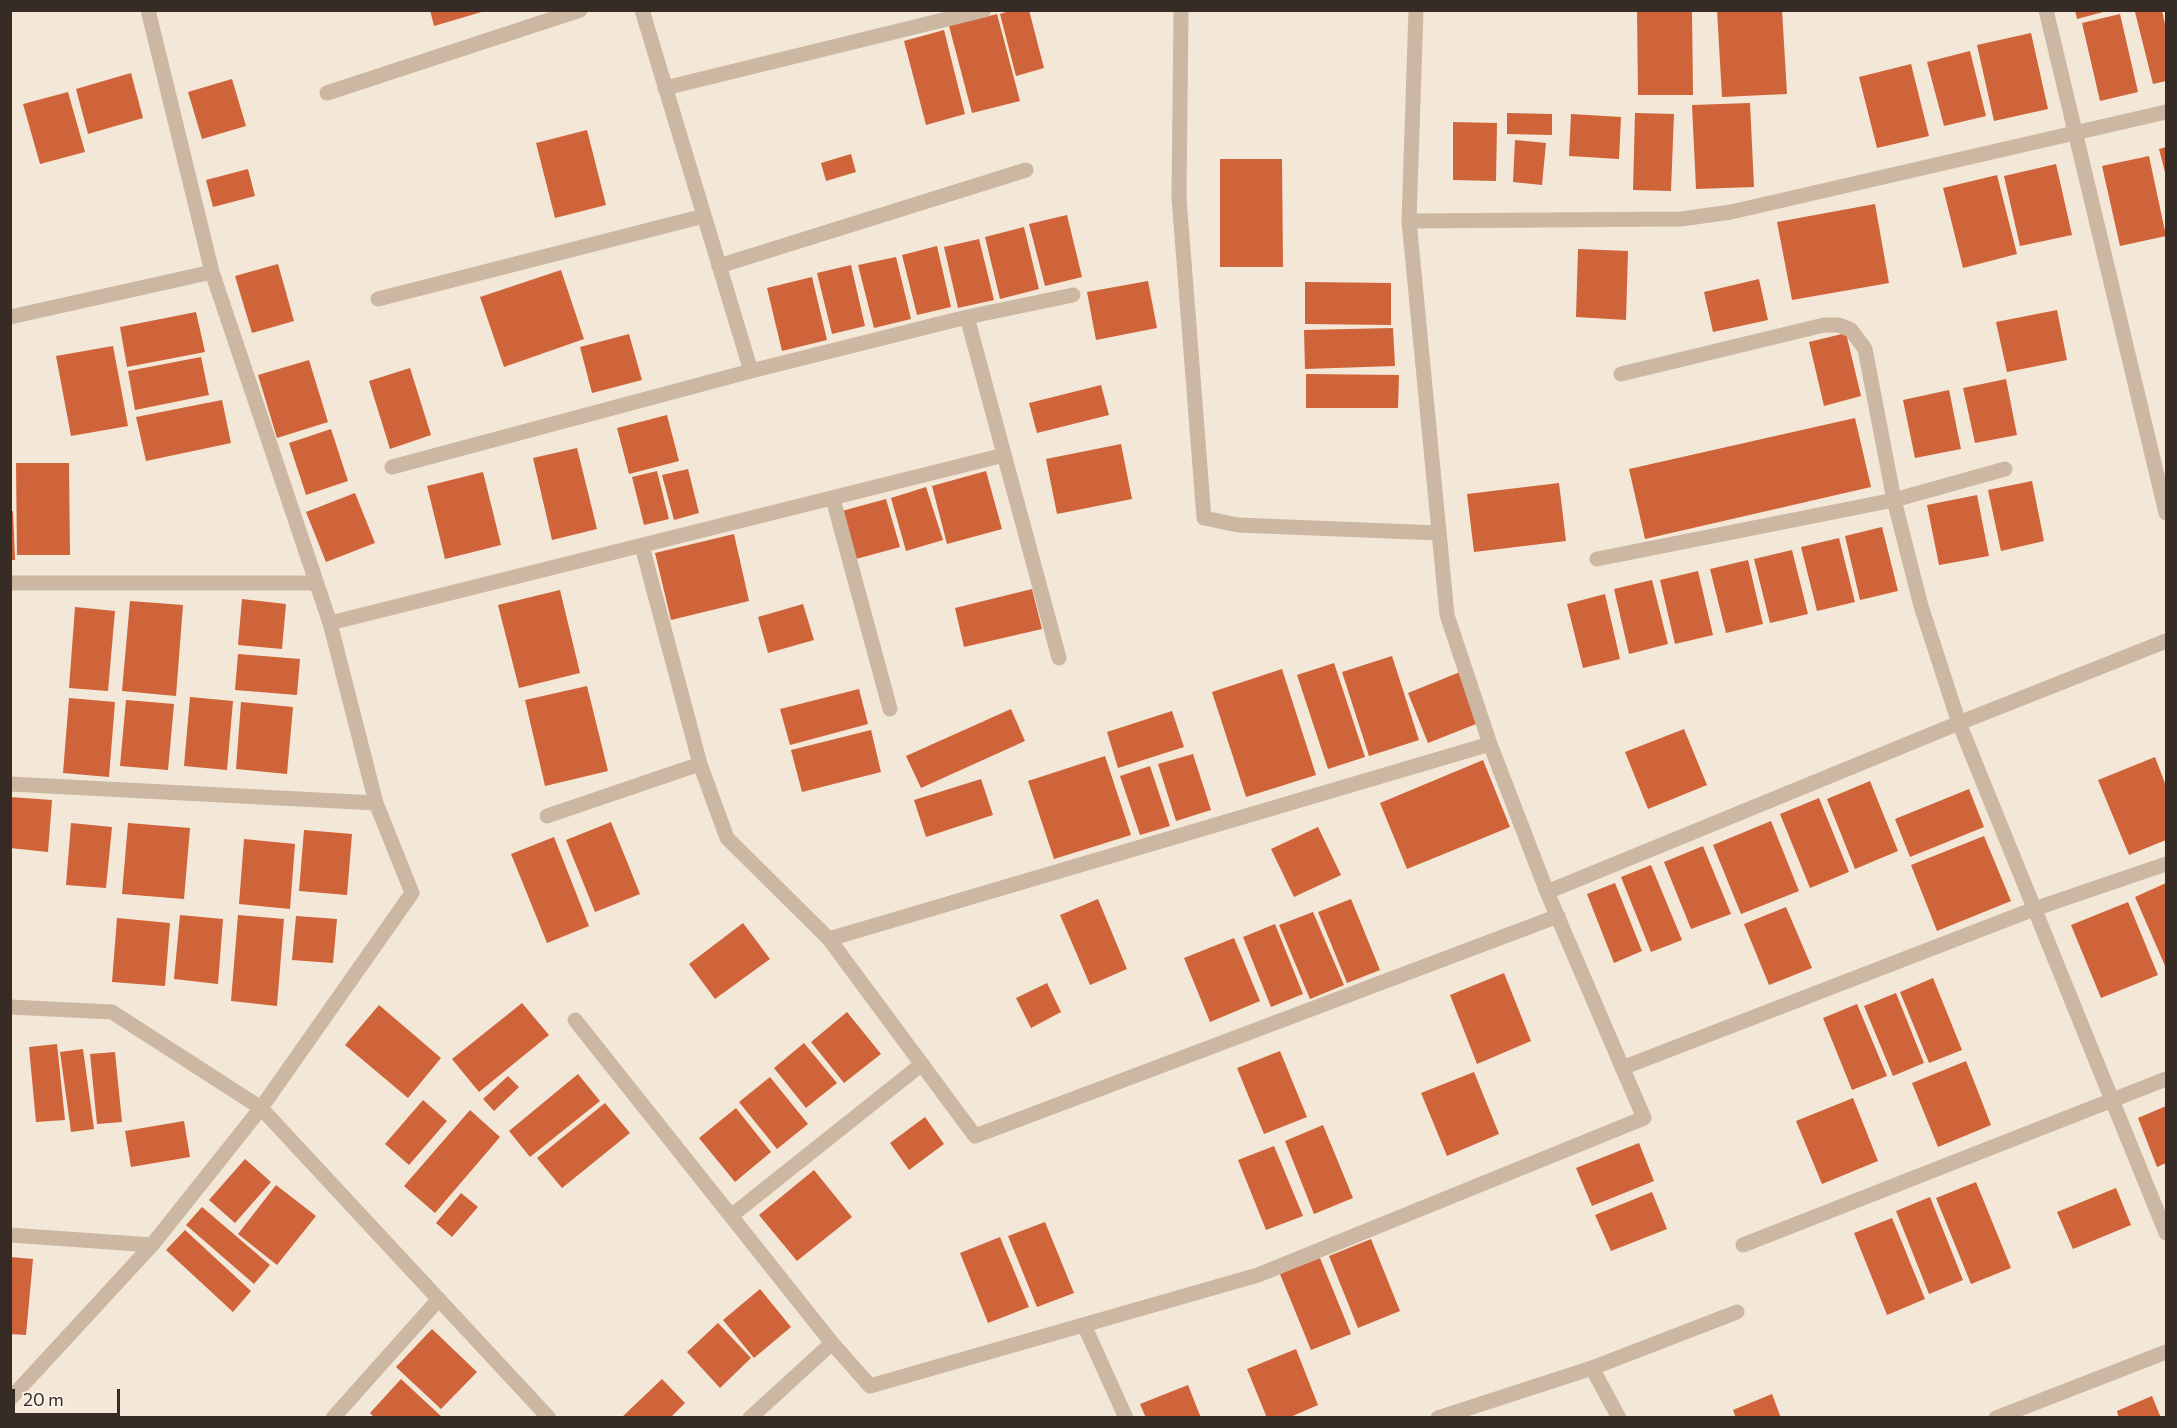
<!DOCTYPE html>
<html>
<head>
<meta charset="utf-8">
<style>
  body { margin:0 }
  #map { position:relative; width:2177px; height:1428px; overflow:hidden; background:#f3e7d7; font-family:Commissioner,sans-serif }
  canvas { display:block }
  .frame { position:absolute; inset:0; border:12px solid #362b25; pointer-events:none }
  .scale { position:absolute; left:12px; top:1389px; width:108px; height:27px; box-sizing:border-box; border:3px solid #362b25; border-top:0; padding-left:8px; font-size:18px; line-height:21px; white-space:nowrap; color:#362b25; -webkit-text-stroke:4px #faf1e4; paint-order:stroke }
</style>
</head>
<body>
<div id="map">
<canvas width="2177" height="1428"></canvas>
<div class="frame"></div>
<div class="scale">20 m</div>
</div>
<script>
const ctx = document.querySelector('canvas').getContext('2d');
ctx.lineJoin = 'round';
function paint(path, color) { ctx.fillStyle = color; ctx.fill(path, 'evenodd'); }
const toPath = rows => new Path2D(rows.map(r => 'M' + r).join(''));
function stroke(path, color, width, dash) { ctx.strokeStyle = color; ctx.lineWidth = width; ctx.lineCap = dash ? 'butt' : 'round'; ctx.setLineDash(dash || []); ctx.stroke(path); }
paint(toPath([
  [430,10,485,10,485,11,434,26],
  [1012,10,1029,10,1044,68,1016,76,1000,14],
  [1637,10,1692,10,1693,95,1638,95],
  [1717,10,1782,10,1787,94,1722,97],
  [2075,10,2107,10,2107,11,2077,19],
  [2142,10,2162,10,2166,29,2166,81,2153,84,2135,12],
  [997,14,1020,101,972,113,949,26],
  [2120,14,2138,92,2100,101,2082,23],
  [944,30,965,114,926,125,904,41],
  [2031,33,2048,109,1994,121,1977,45],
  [1970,51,1986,116,1944,126,1927,62],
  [1911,64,1929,136,1877,148,1859,77],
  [131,73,143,118,88,134,76,89],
  [232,79,246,126,202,139,188,92],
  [68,92,85,152,40,164,23,104],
  [1750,103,1754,187,1696,189,1692,105],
  [1507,113,1552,114,1552,135,1507,134],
  [1635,113,1674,114,1671,191,1633,190],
  [1571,114,1621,117,1619,159,1569,156],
  [1453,122,1497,123,1496,181,1453,180],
  [587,130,606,205,555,218,536,143],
  [1515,140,1546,143,1542,185,1513,182],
  [2166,147,2166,176,2159,149],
  [851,154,856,172,826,181,821,163],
  [2149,156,2166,236,2120,246,2102,166],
  [1220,159,1282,159,1283,267,1220,267],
  [2056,164,2072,235,2020,246,2004,176],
  [248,169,255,196,213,207,206,180],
  [1997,175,2017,254,1963,268,1943,188],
  [1875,204,1889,283,1792,300,1777,222],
  [1067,215,1082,277,1045,286,1029,224],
  [1024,227,1039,289,1000,299,985,237],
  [979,239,994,300,958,308,944,247],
  [937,246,951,307,917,315,902,255],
  [1578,249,1628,251,1626,320,1576,317],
  [896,257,911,319,874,328,858,265],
  [278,264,294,321,252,333,235,276],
  [851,265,865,326,832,334,817,273],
  [561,270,584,339,504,367,480,297],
  [812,277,827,340,782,351,767,288],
  [1759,279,1768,320,1713,332,1704,292],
  [1148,281,1157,328,1096,340,1087,292],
  [1305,282,1391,283,1391,325,1305,324],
  [2057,310,2067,360,2007,372,1996,322],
  [196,312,205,352,127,367,120,327],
  [1393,328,1395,366,1305,369,1304,330],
  [1846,333,1861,396,1824,406,1809,342],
  [629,334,642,380,592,393,580,347],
  [113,346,128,426,71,436,56,356],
  [201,357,209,395,135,410,128,371],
  [309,360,328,422,277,438,258,375],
  [410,368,431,435,390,449,369,381],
  [1306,374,1399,375,1398,408,1306,408],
  [2006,379,2017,435,1975,443,1963,388],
  [1101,385,1109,415,1037,433,1029,403],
  [1949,390,1961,449,1915,458,1903,400],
  [222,400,231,443,146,461,136,417],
  [667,415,679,461,629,474,617,428],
  [1855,418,1871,487,1645,539,1629,469],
  [331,429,348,481,306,495,289,443],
  [1121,444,1132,499,1057,514,1046,459],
  [577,448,597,529,552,540,533,458],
  [16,463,69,463,70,555,17,555],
  [688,469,699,513,674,520,662,475],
  [657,471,669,519,644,525,632,477],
  [986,471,1002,529,947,544,932,486],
  [483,472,501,545,445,559,427,486],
  [2032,481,2044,541,2001,551,1988,490],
  [1559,483,1566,541,1474,552,1467,494],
  [926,487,943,540,906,551,891,498],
  [355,493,375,543,326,562,306,512],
  [1977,495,1989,556,1939,565,1927,505],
  [886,499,900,547,856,559,842,511],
  [10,511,13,511,15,560,10,560],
  [1882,527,1898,591,1860,600,1845,536],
  [734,534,749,601,671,620,655,553],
  [1839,538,1855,602,1817,611,1801,547],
  [1792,550,1808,614,1770,623,1754,559],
  [1748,560,1763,624,1726,633,1710,569],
  [1698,571,1713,635,1675,644,1660,580],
  [1652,580,1668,644,1629,654,1614,589],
  [1032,589,1042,629,964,647,955,608],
  [560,590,580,673,519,688,498,605],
  [1605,594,1620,659,1583,668,1567,604],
  [242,599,286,604,282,649,238,645],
  [130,601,183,605,176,696,122,691],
  [803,604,814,640,768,653,758,617],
  [75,607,115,611,108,691,69,688],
  [238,654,300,659,297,695,235,690],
  [1392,656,1419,740,1369,756,1342,672],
  [1334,663,1365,757,1328,769,1297,675],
  [1282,669,1316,775,1246,797,1212,692],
  [1460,672,1481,722,1428,743,1408,693],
  [587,686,608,771,545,786,525,700],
  [859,689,868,724,790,745,780,709],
  [190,697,233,701,227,770,184,766],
  [69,698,115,702,109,777,63,773],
  [126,700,174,704,168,770,120,766],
  [241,702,293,707,287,774,236,769],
  [1011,709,1025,741,921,788,906,756],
  [1172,711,1184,747,1118,768,1107,732],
  [1684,729,1707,785,1648,809,1625,752],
  [871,730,881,772,802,792,791,750],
  [1193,754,1211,810,1176,821,1158,764],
  [1105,756,1131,835,1054,859,1028,781],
  [2155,757,2166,786,2166,840,2129,855,2098,780],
  [1483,760,1510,827,1407,869,1380,803],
  [1150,766,1170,826,1140,835,1120,776],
  [981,779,993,815,926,837,914,800],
  [1870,781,1898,851,1855,869,1827,799],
  [1969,789,1984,827,1910,857,1895,819],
  [10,797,52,800,48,852,10,848],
  [1819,798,1849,872,1810,888,1780,814],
  [1771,821,1799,891,1741,914,1713,845],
  [611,822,640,894,595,912,566,840],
  [71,823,112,827,106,888,66,885],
  [128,823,190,828,184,899,122,894],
  [1318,827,1341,875,1294,897,1271,849],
  [304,830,352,834,347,895,299,891],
  [1984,836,2011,901,1937,931,1911,865],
  [554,837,589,926,547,943,511,854],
  [244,839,295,844,290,909,239,904],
  [1703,846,1731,914,1691,929,1664,862],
  [1651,865,1682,940,1651,952,1621,877],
  [1615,883,1642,951,1614,963,1587,894],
  [2166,883,2166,968,2135,897],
  [1098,899,1127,969,1090,985,1060,915],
  [1351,899,1380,970,1347,983,1318,912],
  [2128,902,2158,975,2101,998,2071,925],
  [1786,907,1812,968,1769,985,1744,924],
  [1313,912,1344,985,1310,999,1279,925],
  [180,915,223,919,218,984,174,979],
  [238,915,284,919,277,1006,231,1001],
  [296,916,337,919,333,963,292,960],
  [117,918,170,923,165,986,112,982],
  [743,923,770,959,715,999,689,964],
  [1275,924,1303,994,1271,1007,1243,937],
  [1234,938,1260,1001,1210,1022,1184,958],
  [1504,973,1531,1041,1477,1064,1450,995],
  [1933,978,1962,1050,1929,1063,1900,992],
  [1047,983,1061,1012,1031,1028,1016,998],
  [1896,993,1924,1063,1893,1076,1864,1006],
  [522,1003,549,1035,479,1092,452,1059],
  [1857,1004,1887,1076,1852,1090,1823,1018],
  [379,1005,441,1058,408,1098,345,1045],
  [847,1012,881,1054,844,1083,811,1042],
  [804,1043,837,1083,806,1108,774,1068],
  [57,1044,65,1120,36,1122,29,1047],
  [83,1049,94,1129,71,1132,60,1052],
  [1280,1051,1307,1117,1264,1134,1237,1068],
  [115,1052,122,1122,97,1124,90,1054],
  [1966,1061,1991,1125,1938,1147,1912,1083],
  [1474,1072,1499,1134,1447,1156,1421,1093],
  [578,1074,600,1101,530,1157,509,1131],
  [508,1076,519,1087,494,1111,483,1099],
  [770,1077,808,1124,777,1149,739,1102],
  [1853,1098,1878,1161,1822,1184,1796,1121],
  [423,1100,447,1121,409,1165,385,1144],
  [605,1103,630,1133,562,1188,537,1158],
  [2166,1106,2166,1163,2157,1167,2138,1118],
  [736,1108,771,1152,735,1182,699,1138],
  [470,1110,500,1137,435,1213,404,1186],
  [925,1117,944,1144,909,1170,890,1143],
  [184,1121,190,1157,131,1167,125,1131],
  [1323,1125,1353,1198,1314,1214,1285,1141],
  [1639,1143,1654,1181,1592,1206,1576,1168],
  [1274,1146,1303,1216,1266,1230,1238,1160],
  [245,1159,271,1182,235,1223,209,1200],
  [814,1170,852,1217,797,1261,759,1215],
  [1976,1182,2011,1268,1971,1284,1936,1198],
  [276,1185,316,1216,277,1265,238,1234],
  [2116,1188,2131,1225,2073,1249,2057,1212],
  [1652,1192,1667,1229,1611,1251,1595,1215],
  [461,1193,478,1207,452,1237,436,1223],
  [1930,1197,1963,1280,1929,1294,1896,1211],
  [202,1207,270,1265,254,1284,186,1225],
  [1892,1218,1925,1299,1887,1315,1854,1233],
  [1045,1222,1074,1293,1037,1307,1008,1236],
  [185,1230,251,1291,233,1312,166,1250],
  [1000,1237,1029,1307,988,1323,960,1253],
  [1371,1239,1400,1311,1358,1328,1329,1256],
  [10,1257,33,1259,26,1335,10,1334],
  [1320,1258,1351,1334,1311,1350,1280,1274],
  [760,1289,791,1327,754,1358,723,1320],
  [718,1323,751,1358,720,1388,687,1352],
  [432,1329,477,1372,441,1409,396,1367],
  [1296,1349,1318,1405,1288,1418,1267,1418,1247,1369],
  [401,1379,443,1418,375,1418,370,1413],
  [662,1379,685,1403,670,1418,621,1418],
  [1188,1385,1201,1418,1146,1418,1140,1404],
  [1772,1394,1781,1418,1736,1418,1733,1410],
  [2152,1396,2161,1418,2119,1418,2117,1411]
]), '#cf6339');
stroke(toPath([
  [642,10,751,371],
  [1181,10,1179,198,1204,518,1238,525,1439,533],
  [2046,10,2166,513],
  [665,88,984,10],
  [327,93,580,10],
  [1409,221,1681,219,1731,212,2166,112],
  [719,266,1026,170],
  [378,299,704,216],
  [10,317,212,272],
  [967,317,1059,658],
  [1621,374,1824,325,1839,325,1851,330,1865,349,1894,500,1921,606,1959,723,2166,1233],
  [392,467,751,371,967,317,1073,295],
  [833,499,890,709],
  [642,546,700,764,727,838,829,939,975,1136,1558,916],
  [1597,559,1894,500,2005,469],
  [10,583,315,583],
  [330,623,1004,455],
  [10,784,376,803],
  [547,816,700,764],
  [1547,892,1959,723,2166,641],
  [829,939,1490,744],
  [10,1007,112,1012,261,1108,549,1418],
  [575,1020,832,1343,870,1386,1258,1275,1644,1118,1547,892,1490,744,1447,615,1409,221,1416,10],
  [1622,1068,2034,909,2166,864],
  [731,1216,922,1064],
  [10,1235,152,1245],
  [1743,1245,2166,1079],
  [1084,1325,1126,1418],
  [1592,1368,1737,1312],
  [10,1399,152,1245,261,1108,412,893,376,803,330,623,212,272,148,10],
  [333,1418,439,1299],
  [750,1418,832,1343],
  [1438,1418,1592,1368,1619,1418],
  [1996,1418,2166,1352]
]), '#ccb7a3', 15);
</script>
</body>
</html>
